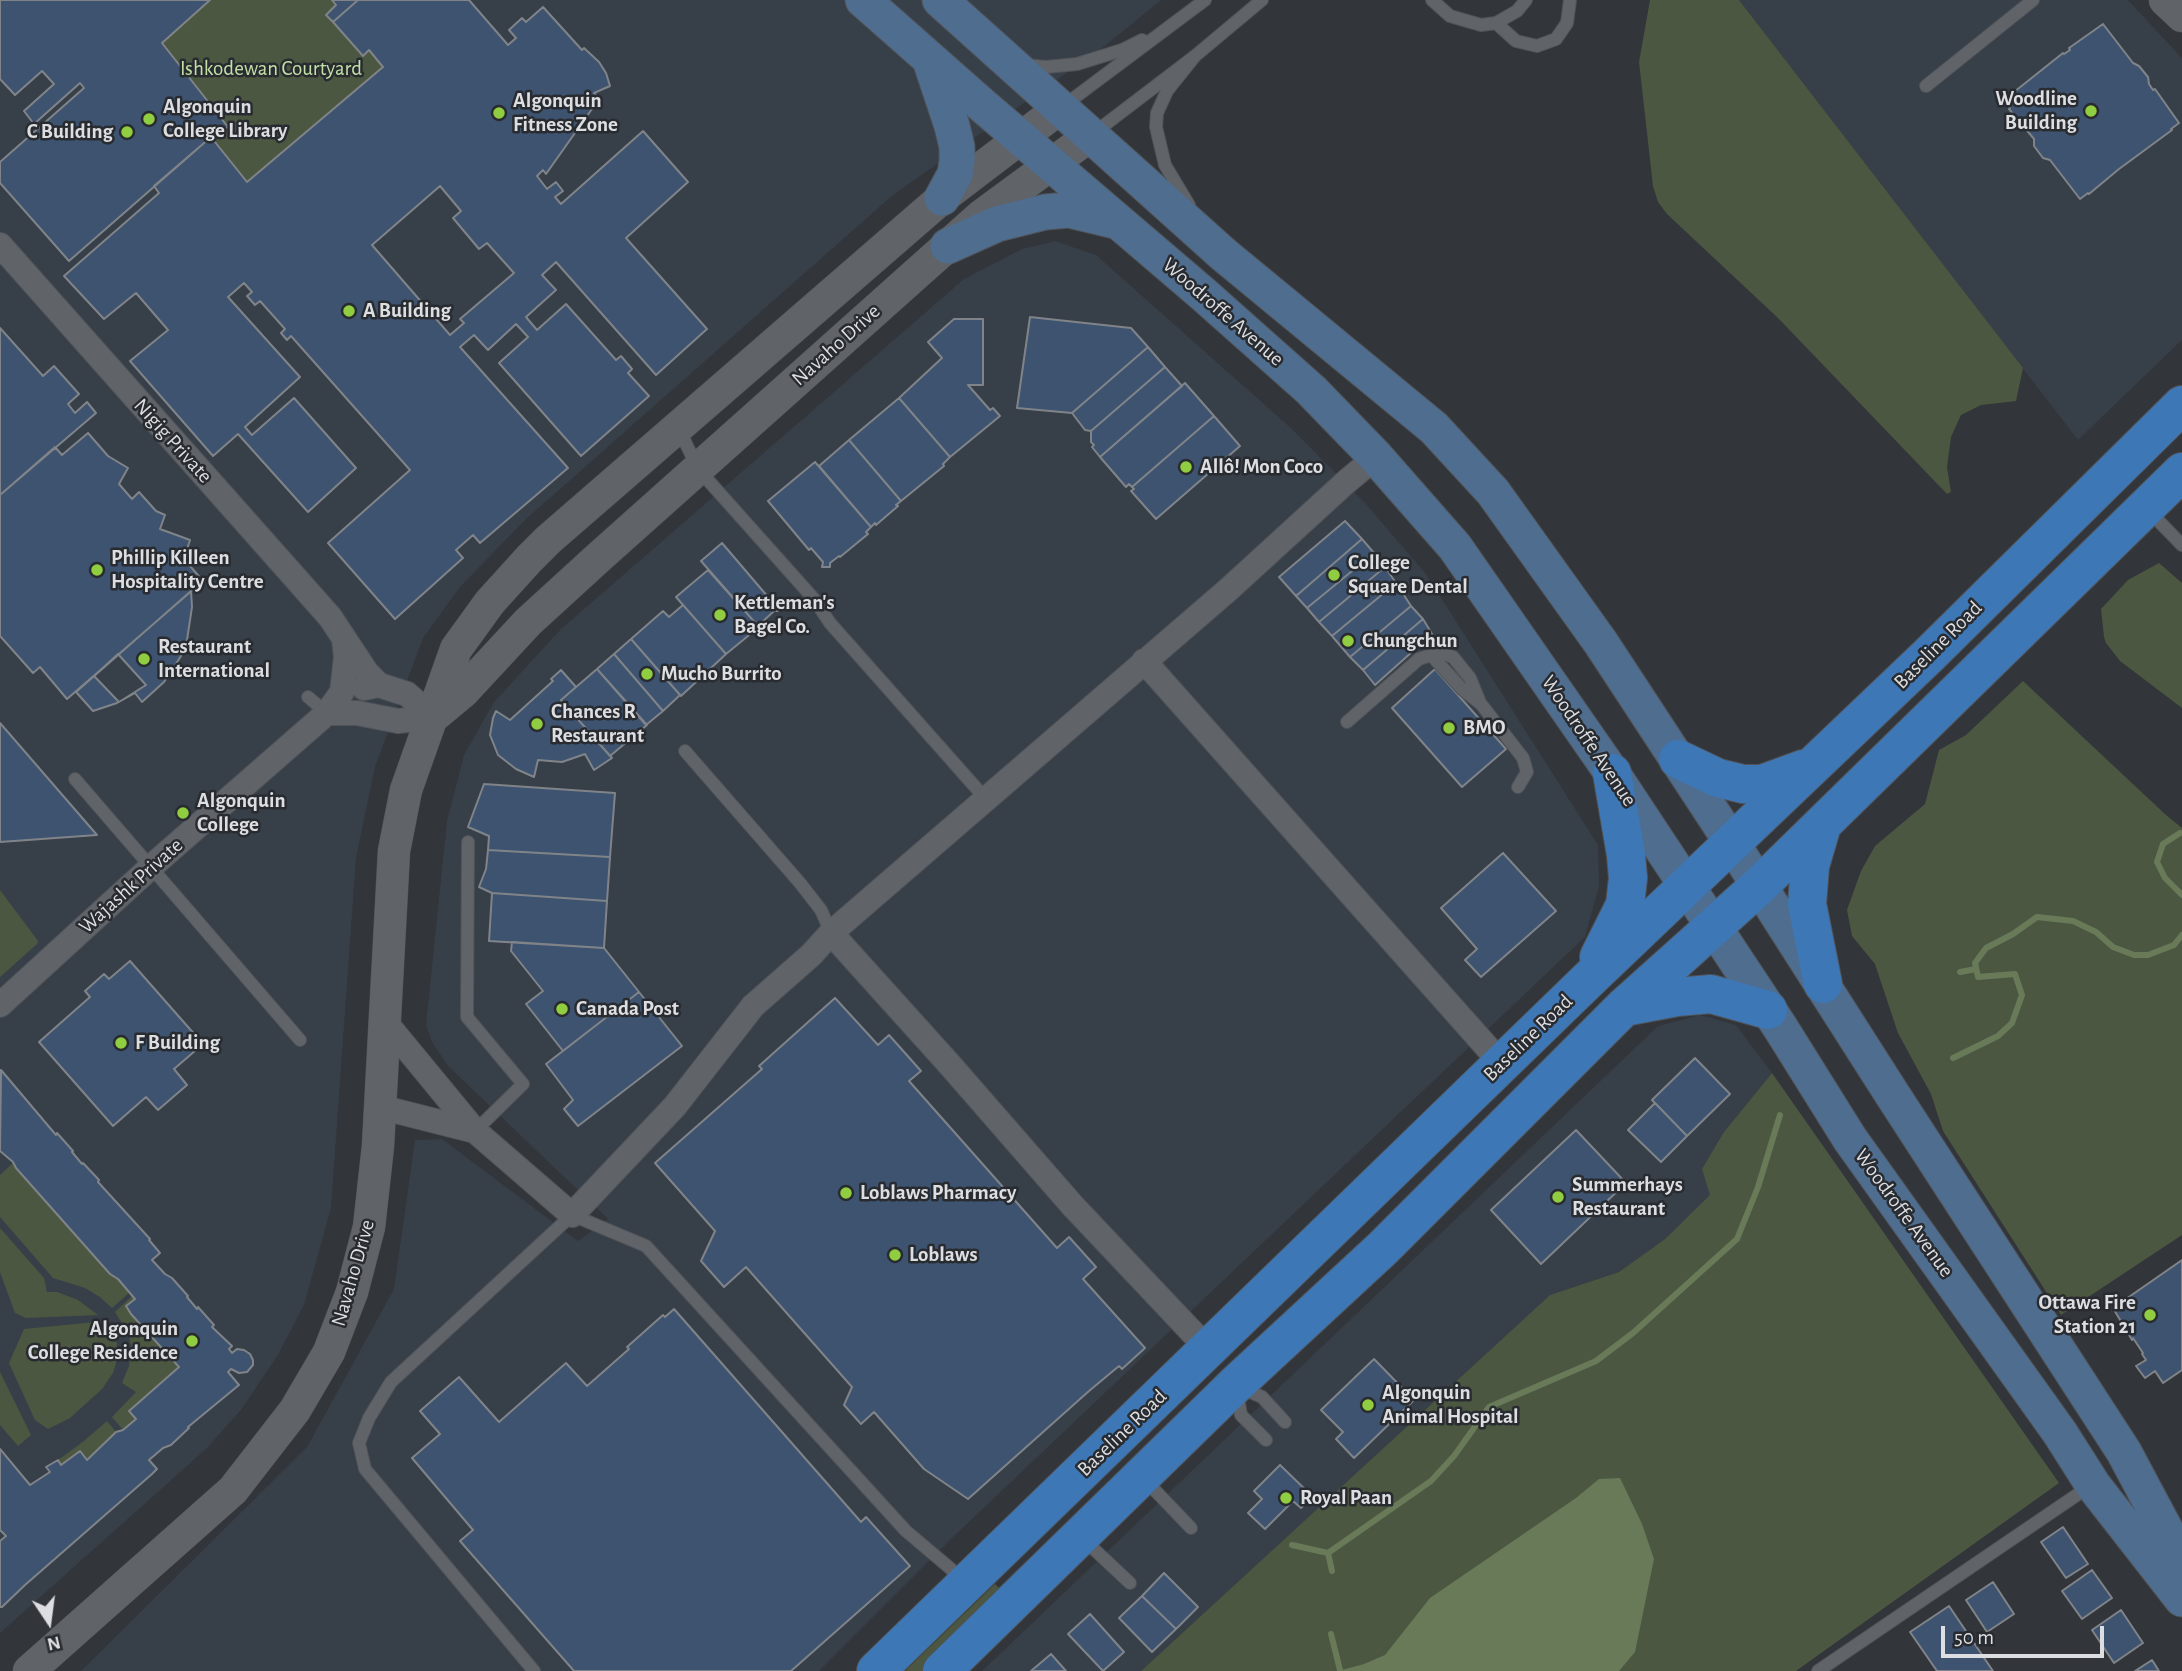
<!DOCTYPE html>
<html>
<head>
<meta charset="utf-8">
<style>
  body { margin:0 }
  #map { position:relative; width:2182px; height:1671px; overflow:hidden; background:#32353a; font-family:"Alegreya Sans",sans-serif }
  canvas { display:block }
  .north { position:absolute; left:14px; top:1587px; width:70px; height:70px; -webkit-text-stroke:5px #282b30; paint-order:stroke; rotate:167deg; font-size:19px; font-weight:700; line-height:28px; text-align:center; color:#dcdee1 }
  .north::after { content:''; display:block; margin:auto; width:24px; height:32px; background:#dcdee1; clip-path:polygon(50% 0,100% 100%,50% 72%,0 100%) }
  .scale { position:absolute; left:1941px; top:1626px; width:163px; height:32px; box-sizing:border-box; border:4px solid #dcdee1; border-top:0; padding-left:9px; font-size:21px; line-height:24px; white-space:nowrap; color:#dcdee1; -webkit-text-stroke:5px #282b30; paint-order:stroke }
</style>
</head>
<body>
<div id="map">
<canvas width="2182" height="1671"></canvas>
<div class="north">N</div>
<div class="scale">50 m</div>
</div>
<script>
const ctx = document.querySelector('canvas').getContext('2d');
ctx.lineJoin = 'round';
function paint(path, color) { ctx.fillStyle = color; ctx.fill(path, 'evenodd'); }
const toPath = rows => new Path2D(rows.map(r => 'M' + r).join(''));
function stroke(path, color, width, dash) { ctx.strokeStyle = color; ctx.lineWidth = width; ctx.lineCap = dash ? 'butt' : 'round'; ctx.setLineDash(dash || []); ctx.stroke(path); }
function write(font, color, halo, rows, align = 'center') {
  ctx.font = font + ' "Alegreya Sans",sans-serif'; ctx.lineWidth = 5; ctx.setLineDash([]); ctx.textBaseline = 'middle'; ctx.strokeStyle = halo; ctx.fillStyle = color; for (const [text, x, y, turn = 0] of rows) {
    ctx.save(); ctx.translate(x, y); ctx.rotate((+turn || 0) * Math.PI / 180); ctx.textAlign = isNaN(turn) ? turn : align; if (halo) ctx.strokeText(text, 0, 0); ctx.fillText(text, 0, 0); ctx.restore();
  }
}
paint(toPath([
  [0,0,1161,0,1105,46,893,195,525,520,460,587,423,638,375,767,356,858,331,1208,304,1305,278,1355,241,1410,206,1449,0,1633],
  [1739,0,2128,0,2182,58,2182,340,2078,440],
  [1055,241,1096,255,1292,429,1367,505,1426,574,1598,845,1599,886,1585,937,950,1540,819,1671,81,1671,307,1447,394,1289,415,1140,442,1139,578,1241,608,1219,448,1066,432,1042,426,1025,447,821,464,755,494,702,561,629,964,279,1022,249],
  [1700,1015,1736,1025,1772,1073,1724,1132,1711,1195,1665,1239,1619,1272,1550,1295,1141,1671,982,1671,1658,1026]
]), '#373f49');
paint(toPath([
  [210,0,332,0,336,5,326,15,362,56,369,50,383,67,247,182,211,137,227,126,162,43],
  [1650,0,1739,0,2023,368,2016,401,1981,405,1961,415,1951,437,1947,467,1951,492,1947,494,1778,318,1667,214,1658,202,1653,186,1639,62],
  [2159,563,2182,583,2182,708,2120,661,2106,643,2104,637,2101,609,2128,580],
  [2023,681,2166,815,2182,828,2182,1235,2061,1315,1943,1131,1931,1094,1898,1033,1875,964,1852,936,1847,910,1861,871,1875,846,1925,804,1939,750,1966,735],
  [0,890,38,941,37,944,0,977],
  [1772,1073,2059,1483,1796,1671,1141,1671,1550,1295,1619,1272,1665,1239,1710,1195,1702,1169,1724,1132],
  [13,1163,84,1246,86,1245,109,1274,118,1279,129,1293,112,1308,100,1297,85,1288,53,1278,0,1217,0,1175],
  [0,1228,44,1278,47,1292,57,1292,78,1300,98,1315,26,1318,15,1313,0,1272],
  [132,1296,135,1299,126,1306,131,1314,179,1367,130,1410,136,1419,123,1430,112,1417,136,1392,122,1383,129,1366,131,1346,128,1333,115,1312],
  [105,1321,117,1343,117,1360,113,1373,102,1389,70,1418,48,1429,35,1420,9,1363,24,1329],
  [0,1372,31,1435,18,1446,0,1425],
  [107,1421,116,1432,98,1450,87,1460,80,1452,61,1465,58,1460,84,1441],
  [995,1584,1001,1590,925,1671,905,1671]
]), '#4c5741');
paint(toPath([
  [1620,1478,1642,1524,1654,1559,1635,1652,1619,1671,1338,1671,1364,1664,1385,1655,1430,1598,1576,1498,1599,1479]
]), '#697a59');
stroke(toPath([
  [2180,833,2163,844,2157,862,2165,878,2182,895],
  [1960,972,1976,969],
  [1953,1058,1998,1036,2012,1023,2022,995,2015,974,1978,977,1975,963,1986,948,2013,934,2037,917,2073,921,2096,932,2113,947,2134,955,2148,955,2174,945,2182,935],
  [1292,1545,1328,1553,1431,1481,1454,1456,1489,1407,1596,1361,1633,1333,1737,1239,1758,1187,1780,1115],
  [1328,1553,1332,1571],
  [1331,1634,1340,1670]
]), '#697a59', 6);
const building = toPath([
  [0,0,210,0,162,43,228,127,211,137,69,261,0,183,0,162,84,88,80,83,34,124,24,111,54,84,42,71,15,95,0,79,0,0],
  [332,0,358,0,333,22,326,15,336,5,332,0],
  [358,0,469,0,508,45,516,38,509,30,522,18,526,22,543,7,582,50,584,48,599,62,606,73,610,86,594,93,599,99,546,174,543,170,537,176,547,189,556,182,563,191,555,197,561,204,643,131,688,182,626,238,707,329,656,375,556,262,542,275,556,290,526,317,537,330,566,304,616,360,621,356,632,369,628,373,649,396,581,456,499,363,528,337,516,324,488,350,474,335,460,347,568,468,480,543,473,535,456,550,463,558,395,619,328,543,410,470,291,336,287,340,281,333,285,329,260,301,255,305,247,296,252,292,244,283,228,297,300,377,245,427,252,435,294,398,356,468,308,512,238,434,213,456,130,361,168,330,136,293,104,319,64,276,159,193,154,186,211,137,247,182,383,67,369,50,363,56,333,22,358,0],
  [440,186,461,211,453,218,479,249,487,243,514,273,460,319,464,323,450,335,372,245,440,186],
  [2103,24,2133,63,2139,66,2148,77,2149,84,2153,90,2155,89,2179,123,2171,129,2172,130,2119,169,2089,194,2088,193,2080,199,2050,160,2043,158,2034,146,2034,139,2009,109,2010,108,2004,100,2063,53,2064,54,2070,50,2069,48,2103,24],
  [1030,317,1131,328,1148,347,1072,413,1017,408,1030,317],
  [954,319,983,319,983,385,968,385,990,410,993,408,1000,416,950,457,899,398,942,358,928,342,954,319],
  [0,328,43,376,54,366,79,394,68,404,75,413,87,402,96,413,0,495,0,328],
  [1148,347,1165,367,1091,431,1085,430,1072,413,1148,347],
  [1165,367,1182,386,1100,457,1092,447,1094,445,1091,442,1091,431,1165,367],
  [1185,383,1214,416,1132,487,1129,484,1126,487,1100,457,1185,383],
  [899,398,950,457,943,464,944,466,901,501,849,440,899,398],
  [1214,416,1240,446,1156,519,1131,491,1134,489,1132,487,1214,416],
  [88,433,108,456,128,468,119,484,132,499,139,492,156,511,165,515,160,529,190,540,184,559,203,581,67,699,40,667,33,673,0,636,0,495,55,447,62,455,88,433],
  [849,440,901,501,896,505,898,506,876,525,875,523,871,527,819,466,849,440],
  [815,462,871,527,866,532,868,534,840,557,839,556,830,563,830,567,822,567,823,562,811,548,809,550,768,501,815,462],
  [1345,521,1362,539,1296,596,1279,577,1345,521],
  [1362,539,1374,553,1307,608,1296,596,1362,539],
  [722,543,774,604,778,604,778,611,774,611,758,626,701,561,722,543],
  [1374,553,1385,567,1319,622,1307,608,1374,553],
  [1385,567,1396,583,1332,636,1319,622,1385,567],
  [708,570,759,627,726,654,676,597,708,570],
  [1396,583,1411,606,1350,657,1332,636,1396,583],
  [191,591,192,607,187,640,181,656,164,682,142,702,135,693,117,703,93,711,76,692,191,591],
  [683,605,726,654,681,696,631,639,663,611,669,617,683,605],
  [1411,606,1423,619,1363,670,1350,657,1411,606],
  [1423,619,1432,634,1375,685,1363,670,1423,619],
  [631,639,680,695,663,711,614,654,631,639],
  [118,654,146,685,119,702,94,676,118,654],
  [614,654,663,711,646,725,597,669,614,654],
  [597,669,647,725,610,756,561,700,597,669],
  [1435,669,1506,749,1462,787,1392,708,1435,669],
  [561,670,576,687,561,700,612,758,594,770,585,754,562,762,538,760,534,777,516,769,498,755,490,735,493,718,496,711,510,720,553,681,551,679,561,670],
  [0,723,97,835,0,842,0,723],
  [484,784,615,793,610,857,488,850,489,836,468,827,484,784],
  [488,850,610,857,607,901,492,893,479,887,486,869,488,850],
  [1503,853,1556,911,1481,977,1465,960,1477,949,1441,908,1503,853],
  [492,893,607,901,604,948,489,941,492,893],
  [512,942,604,948,639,992,563,1051,526,1004,543,991,511,951,512,942],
  [130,961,203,1044,174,1069,187,1085,158,1110,146,1097,113,1126,39,1042,90,997,85,991,104,974,109,979,130,961],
  [639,992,682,1046,578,1126,564,1109,573,1100,546,1064,639,992],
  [835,998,878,1045,889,1035,921,1071,909,1081,1057,1248,1069,1237,1096,1267,1083,1279,1145,1348,1122,1369,1119,1366,1089,1391,968,1499,924,1469,874,1412,861,1424,844,1405,852,1387,746,1267,724,1287,701,1261,715,1231,655,1163,762,1069,759,1066,835,998],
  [1695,1058,1730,1094,1687,1136,1652,1100,1695,1058],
  [1,1070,56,1135,57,1133,73,1151,72,1152,82,1164,83,1163,99,1180,98,1182,150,1239,149,1240,160,1253,152,1260,165,1274,172,1278,188,1296,187,1297,197,1309,198,1307,214,1325,212,1327,232,1346,229,1349,232,1353,237,1349,244,1350,250,1354,253,1360,253,1365,247,1372,239,1373,231,1369,228,1372,239,1385,188,1427,189,1428,171,1445,163,1448,149,1460,157,1469,152,1474,25,1585,2,1607,0,1607,0,1541,6,1536,0,1530,0,1449,30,1485,50,1472,46,1467,58,1460,61,1465,80,1451,87,1460,116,1432,123,1430,136,1419,129,1411,179,1367,131,1314,126,1306,135,1299,118,1279,110,1274,16,1168,13,1162,0,1151,1,1070],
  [1655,1103,1687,1136,1661,1162,1628,1130,1655,1103],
  [1576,1130,1626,1183,1541,1264,1491,1210,1576,1130],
  [2182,1260,2182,1370,2163,1383,2155,1371,2145,1378,2136,1366,2146,1360,2142,1354,2143,1353,2133,1338,2132,1340,2113,1308,2182,1260],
  [674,1309,861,1522,866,1517,910,1566,791,1671,574,1671,460,1541,473,1530,412,1458,440,1434,420,1411,459,1377,499,1422,566,1363,587,1386,629,1349,627,1347,663,1315,665,1317,674,1309],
  [1374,1359,1414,1400,1354,1458,1336,1439,1343,1432,1321,1410,1374,1359],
  [1280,1465,1312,1496,1301,1508,1293,1501,1265,1529,1248,1513,1262,1499,1254,1491,1280,1465],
  [2063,1527,2088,1564,2066,1578,2041,1542,2063,1527],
  [2092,1570,2112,1598,2082,1619,2062,1591,2092,1570],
  [1164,1573,1198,1607,1176,1629,1142,1596,1164,1573],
  [1993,1582,2014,1614,1987,1632,1966,1600,1993,1582],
  [1142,1596,1176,1629,1152,1652,1119,1618,1142,1596],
  [1949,1606,1993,1671,1937,1671,1910,1632,1949,1606],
  [2121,1610,2143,1643,2114,1663,2092,1630,2121,1610],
  [1090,1614,1124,1652,1103,1671,1068,1634,1090,1614],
  [1051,1654,1066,1671,1031,1671,1051,1654],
  [2152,1660,2159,1671,2135,1671,2152,1660]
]);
paint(building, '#3d536f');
stroke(building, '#808489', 2);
const service = toPath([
  [1432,0,1450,16,1481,25,1496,23,1517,11,1526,0],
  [1496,23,1516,41,1537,46,1556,39,1567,23,1570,0],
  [1025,65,1046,67,1077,64,1122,50,1142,40],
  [1926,86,2033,0],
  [1062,107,1205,0],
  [1094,133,1195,56,1262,0],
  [1189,205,1165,165,1156,127,1157,113,1167,91,1195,56],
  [679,429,698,469,814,599,830,623,985,798],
  [2148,510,2182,545],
  [1431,655,1441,653,1453,657,1470,678,1479,700],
  [308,697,327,713],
  [1347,722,1419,659,1431,655,1462,689,1481,704,1523,758,1527,772,1518,787],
  [685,751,800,883,821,910,831,933],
  [75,779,300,1040],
  [468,842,467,1017,523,1084,475,1131],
  [1239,1387,1262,1397,1285,1422],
  [1237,1392,1241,1415,1266,1440],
  [1145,1480,1191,1528],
  [1082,1538,1130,1583],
  [534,1671,365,1469,359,1443,369,1418,391,1382,572,1215,646,1246,906,1531,951,1569,962,1583],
  [1818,1671,2090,1486]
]);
const minor = toPath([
  [0,245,330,617,367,673,379,685],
  [1144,661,1502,1064],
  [364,688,379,685,407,694,433,717],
  [327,713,357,713,398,721,433,717],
  [831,933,950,1065,1072,1205,1208,1349],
  [0,1005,152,866,327,713,342,692,346,657,344,639],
  [386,1023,475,1131,572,1215,675,1106,753,1006,811,955,831,933,1229,589,1346,482,1376,457],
  [380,1107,475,1131]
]);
const tertiary = toPath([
  [2165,0,2182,16],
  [433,717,463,692,528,622,598,558,981,216,1091,135],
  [29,1671,233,1490,295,1410,329,1352,352,1292,369,1227,378,1146,394,851,406,790,456,649,490,602,529,559,548,540,942,198,1060,108]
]);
const secondary = toPath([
  [863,0,982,105,1203,294,1311,390,1376,457,1455,547,1612,773,1780,1027,1850,1139,2060,1433,2093,1485,2182,1599],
  [940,0,1223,254,1434,428,1493,492,1601,643,1719,823,1892,1094,2124,1452,2182,1561],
  [931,63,952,126,957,147,957,161,955,174,942,198],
  [948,246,997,224,1045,212,1069,210,1115,221]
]);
const primary = toPath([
  [1678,759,1718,778,1743,784,1762,784,1803,769],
  [1822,825,1810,866,1807,904,1823,984],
  [1599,957,1625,905,1628,878,1626,855,1612,773],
  [1624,1007,1677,997,1711,994,1768,1010],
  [876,1671,1587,981,1929,655,2182,405],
  [942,1671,1235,1385,1383,1248,1624,1007,1759,886,2182,472]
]);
stroke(service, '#505357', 14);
stroke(minor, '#505357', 26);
stroke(tertiary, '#505357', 33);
stroke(secondary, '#505357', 37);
stroke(primary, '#505357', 40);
stroke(service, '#606469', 12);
stroke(minor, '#606469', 24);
stroke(tertiary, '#606469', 32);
stroke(secondary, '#4f6d8f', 35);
stroke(primary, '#3e77b5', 38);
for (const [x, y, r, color] of [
  [2091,111,7,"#91cd40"],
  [499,113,7,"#91cd40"],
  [149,119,7,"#91cd40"],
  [127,132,7,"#91cd40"],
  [349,311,7,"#91cd40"],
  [1186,467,7,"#91cd40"],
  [97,570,7,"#91cd40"],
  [1334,575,7,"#91cd40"],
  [720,615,7,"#91cd40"],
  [1348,641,7,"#91cd40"],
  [144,659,7,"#91cd40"],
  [647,674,7,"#91cd40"],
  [537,724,7,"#91cd40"],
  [1449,728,7,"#91cd40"],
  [183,813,7,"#91cd40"],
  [562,1009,7,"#91cd40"],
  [121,1043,7,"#91cd40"],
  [846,1193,7,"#91cd40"],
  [1558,1197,7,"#91cd40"],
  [895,1255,7,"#91cd40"],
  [2150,1315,7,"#91cd40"],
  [192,1341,7,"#91cd40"],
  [1368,1405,7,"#91cd40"],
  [1286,1498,7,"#91cd40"]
]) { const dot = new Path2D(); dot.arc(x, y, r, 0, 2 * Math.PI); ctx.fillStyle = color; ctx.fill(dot); stroke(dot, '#282b30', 2.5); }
write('21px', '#c3e0a6', '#282b30', [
  ["Ishkodewan Courtyard",271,69]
]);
write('bold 21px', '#dcdee1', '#282b30', [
  ["Woodline",2077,99,"right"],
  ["Building",2077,123,"right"],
  ["Algonquin",513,101],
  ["Fitness Zone",513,125],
  ["Algonquin",163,107],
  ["College Library",163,131],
  ["C Building",113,132,"right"],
  ["A Building",363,311],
  ["Allô! Mon Coco",1200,467],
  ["Phillip Killeen",111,558],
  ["Hospitality Centre",111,582],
  ["College",1348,563],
  ["Square Dental",1348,587],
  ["Kettleman's",734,603],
  ["Bagel Co.",734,627],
  ["Chungchun",1362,641],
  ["Restaurant",158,647],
  ["International",158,671],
  ["Mucho Burrito",661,674],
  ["Chances R",551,712],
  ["Restaurant",551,736],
  ["BMO",1463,728],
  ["Algonquin",197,801],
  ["College",197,825],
  ["Canada Post",576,1009],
  ["F Building",135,1043],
  ["Summerhays",1572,1185],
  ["Restaurant",1572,1209],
  ["Loblaws Pharmacy",860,1193],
  ["Loblaws",909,1255],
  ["Ottawa Fire",2136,1303,"right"],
  ["Station 21",2136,1327,"right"],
  ["Algonquin",178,1329,"right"],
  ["College Residence",178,1353,"right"],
  ["Algonquin",1382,1393],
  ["Animal Hospital",1382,1417],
  ["Royal Paan",1300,1498]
], 'left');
write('21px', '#dcdee1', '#282b30', [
  ["Woodroffe Avenue",1223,312,41],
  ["Navaho Drive",836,345,-42],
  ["Nigig Private",173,441,48],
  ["Baseline Road",1938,645,-45],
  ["Woodroffe Avenue",1589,741,56],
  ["Wajashk Private",131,886,-42],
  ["Baseline Road",1528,1038,-44],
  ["Woodroffe Avenue",1904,1213,54],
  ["Navaho Drive",353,1273,-74],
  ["Baseline Road",1122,1433,-44]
]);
</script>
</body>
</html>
